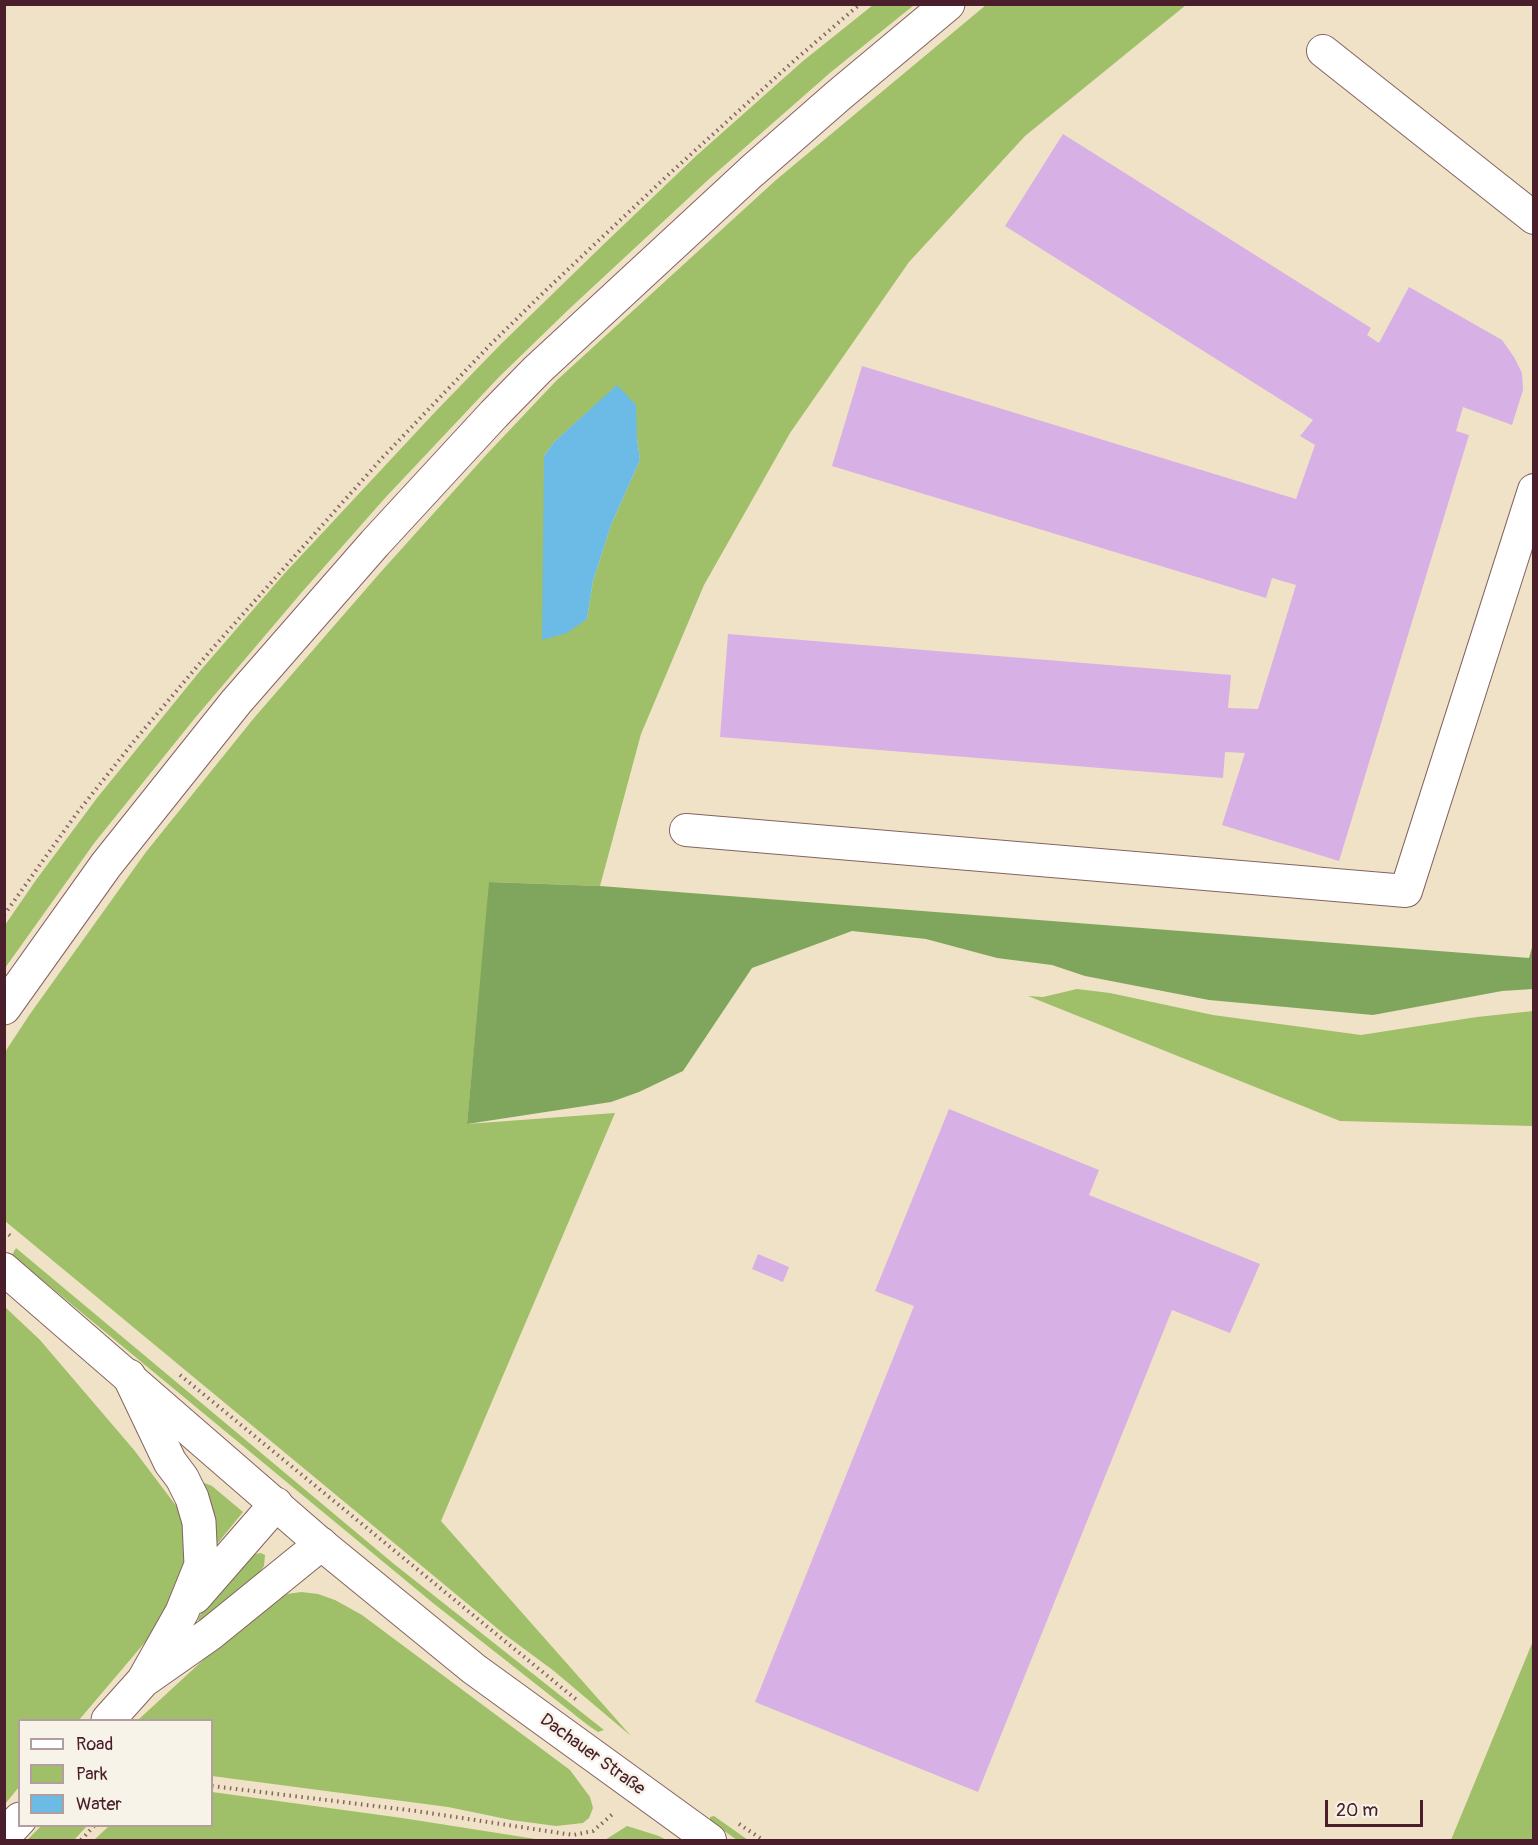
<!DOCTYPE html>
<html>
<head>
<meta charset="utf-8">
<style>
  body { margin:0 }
  #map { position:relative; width:1538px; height:1845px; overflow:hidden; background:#f0e2c6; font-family:Pangolin,sans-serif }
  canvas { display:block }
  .frame { position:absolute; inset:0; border:6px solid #4a1f2b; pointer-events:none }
  .legend { position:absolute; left:18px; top:1719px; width:195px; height:108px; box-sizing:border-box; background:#f7f3e8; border:2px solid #b29e9c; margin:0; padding:8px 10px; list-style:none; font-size:18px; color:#4a1f2b }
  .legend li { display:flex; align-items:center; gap:12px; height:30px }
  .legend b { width:30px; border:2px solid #b29e9c }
  .scale { position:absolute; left:1325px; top:1800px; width:98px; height:27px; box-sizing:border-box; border:3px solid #4a1f2b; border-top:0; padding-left:8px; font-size:18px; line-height:21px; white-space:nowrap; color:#4a1f2b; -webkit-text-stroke:4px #f7f3e8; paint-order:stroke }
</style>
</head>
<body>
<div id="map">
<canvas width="1538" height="1845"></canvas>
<div class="frame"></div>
<ul class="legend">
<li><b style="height:8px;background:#fff"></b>Road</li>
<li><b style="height:16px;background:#9fbf68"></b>Park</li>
<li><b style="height:16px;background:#6cbae6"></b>Water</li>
</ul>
<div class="scale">20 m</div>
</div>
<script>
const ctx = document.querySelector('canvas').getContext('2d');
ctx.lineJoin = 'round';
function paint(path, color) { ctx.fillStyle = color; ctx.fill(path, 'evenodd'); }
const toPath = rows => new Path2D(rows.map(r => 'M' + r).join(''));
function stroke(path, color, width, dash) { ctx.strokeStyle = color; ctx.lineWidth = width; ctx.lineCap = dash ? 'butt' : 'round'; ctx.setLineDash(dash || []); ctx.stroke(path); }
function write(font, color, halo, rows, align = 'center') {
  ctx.font = font + ' Pangolin,sans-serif'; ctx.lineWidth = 5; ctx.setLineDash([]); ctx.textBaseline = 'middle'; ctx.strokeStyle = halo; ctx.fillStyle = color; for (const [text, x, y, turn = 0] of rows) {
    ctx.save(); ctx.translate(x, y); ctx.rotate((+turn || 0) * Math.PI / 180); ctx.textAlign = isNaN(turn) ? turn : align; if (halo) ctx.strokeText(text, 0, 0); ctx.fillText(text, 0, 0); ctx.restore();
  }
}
paint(toPath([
  [873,5,914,5,831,72,709,179,567,311,499,377,385,498,302,592,195,718,95,842,5,968,5,925,36,880,97,798,200,671,284,574,436,411,501,344,606,242,696,156,803,61],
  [986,5,1186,5,1025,136,909,262,790,433,704,585,641,734,600,886,490,882,467,1124,615,1113,441,1521,631,1736,554,1671,504,1634,5,1221,5,1052,30,1014,146,852,254,718,379,574,487,454,556,381,776,180],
  [617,386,637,439,640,460,611,525,593,581,587,619,544,456,554,442],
  [1077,989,1110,993,1213,1015,1361,1035,1477,1017,1533,1011,1533,1126,1340,1121,1028,996,1043,997],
  [16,1248,394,1564,604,1730,598,1732,589,1726,433,1603,12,1255],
  [5,1307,40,1340,134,1450,180,1511,189,1553,162,1618,146,1641,79,1720,20,1720,19,1787,5,1804],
  [202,1482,212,1486,243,1512,217,1544,214,1516],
  [261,1553,265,1555,264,1566,258,1575,203,1621,199,1621,198,1619,203,1610,243,1563,255,1554],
  [301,1592,318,1594,335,1600,362,1615,570,1770,590,1797,593,1808,589,1818,583,1823,556,1826,511,1820,448,1807,212,1776,212,1720,138,1720,226,1639,272,1602,287,1594],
  [1533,1641,1533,1840,1451,1840],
  [212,1792,402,1818,542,1840,94,1840,109,1826,212,1826],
  [714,1816,748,1840,737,1840,710,1821,710,1817],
  [41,1826,87,1826,74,1840,27,1840],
  [627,1826,659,1836,666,1840,605,1840]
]), '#9fbf68');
paint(toPath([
  [489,882,600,886,1529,958,1533,944,1533,989,1502,991,1373,1015,1209,1000,1085,976,1052,965,997,958,926,939,852,931,752,968,683,1071,639,1092,611,1102,467,1124]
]), '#7fa65c');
paint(toPath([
  [617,385,636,405,637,439,640,460,611,525,593,581,587,619,567,633,542,640,544,456,554,442]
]), '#6cbae6');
paint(toPath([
  [1063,134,1371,328,1367,335,1379,343,1409,287,1502,340,1514,357,1522,373,1523,390,1512,425,1463,407,1456,431,1469,435,1339,861,1222,825,1245,753,1225,752,1223,778,720,737,728,634,1231,675,1228,708,1258,709,1296,585,1272,578,1266,598,832,466,862,366,1296,499,1315,445,1300,436,1313,420,1005,226],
  [949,1109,1099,1170,1089,1195,1260,1264,1230,1333,1172,1310,978,1792,755,1702,914,1306,875,1291],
  [758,1254,789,1267,783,1282,752,1269]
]), '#d7b0e5');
const minor = toPath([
  [1323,51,1534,218],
  [686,830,1406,891,1534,490],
  [4,1269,321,1544,474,1669,710,1840]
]);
const highway = toPath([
  [4,1008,106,865,236,702,375,543,494,414,537,370,751,172,839,95,948,4],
  [129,1376,170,1462,182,1478,192,1498,199,1522,201,1565,182,1612,143,1681],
  [195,1597,276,1504],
  [108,1720,143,1681,210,1634,321,1544],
  [4,1836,20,1819]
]);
stroke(minor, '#846361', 34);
stroke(highway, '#846361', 35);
stroke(toPath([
  [4,915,77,813,135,740,211,650,383,457,490,345,543,293,668,175,796,59,860,4],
  [4,1231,12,1237],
  [180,1375,578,1701],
  [212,1786,416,1811,573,1835,593,1831,615,1812],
  [739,1824,763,1840],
  [81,1840,94,1826]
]), '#846361', 4, [1.5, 4.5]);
stroke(minor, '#fff', 32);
stroke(highway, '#fff', 33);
write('18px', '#4a1f2b', '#f7f3e8', [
  ["Dachauer Straße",592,1755,36]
]);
</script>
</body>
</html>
